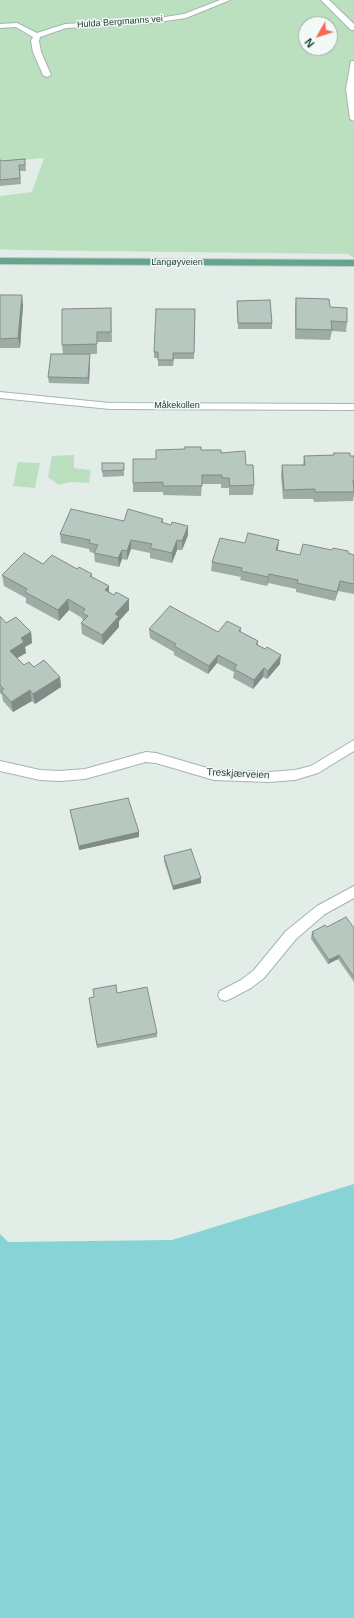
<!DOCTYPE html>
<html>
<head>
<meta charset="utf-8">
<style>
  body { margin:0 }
  #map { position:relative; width:354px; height:1618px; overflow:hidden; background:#e2ede7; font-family:Arial,sans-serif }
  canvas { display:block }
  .north { position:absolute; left:298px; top:16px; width:40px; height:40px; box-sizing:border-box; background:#f3f9f6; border:1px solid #9fafa8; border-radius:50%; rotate:231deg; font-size:11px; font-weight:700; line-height:16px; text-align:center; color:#214034 }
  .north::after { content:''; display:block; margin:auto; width:14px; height:18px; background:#f96955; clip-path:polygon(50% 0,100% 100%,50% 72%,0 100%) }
</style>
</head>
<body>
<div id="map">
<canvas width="354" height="1618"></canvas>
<div class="north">N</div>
</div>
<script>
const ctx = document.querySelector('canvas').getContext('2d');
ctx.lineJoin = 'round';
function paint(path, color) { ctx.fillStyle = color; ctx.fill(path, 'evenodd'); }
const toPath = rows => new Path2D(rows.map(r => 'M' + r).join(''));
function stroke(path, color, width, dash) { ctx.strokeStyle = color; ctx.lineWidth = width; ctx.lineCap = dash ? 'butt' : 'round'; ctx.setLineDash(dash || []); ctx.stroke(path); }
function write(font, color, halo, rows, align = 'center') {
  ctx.font = font + ' Arial,sans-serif'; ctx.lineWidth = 3; ctx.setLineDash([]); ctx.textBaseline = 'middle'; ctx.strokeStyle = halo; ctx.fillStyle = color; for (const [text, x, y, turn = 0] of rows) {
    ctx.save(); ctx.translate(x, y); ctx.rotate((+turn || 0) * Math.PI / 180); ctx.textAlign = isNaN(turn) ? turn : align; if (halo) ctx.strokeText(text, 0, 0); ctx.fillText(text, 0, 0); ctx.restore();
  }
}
paint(toPath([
  [0,0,354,0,354,258,348,254,15,250,0,249,0,196,32,192,44,158,0,162],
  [306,24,330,24,330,48,306,48],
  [74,455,74,468,91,470,89,483,70,482,59,485,48,477,52,456],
  [18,462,40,463,35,488,13,486]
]), '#bae0c0');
paint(toPath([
  [354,1184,354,1618,0,1618,0,1234,8,1242,172,1240]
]), '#88d3d5');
const minor = toPath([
  [220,0,230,0,186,18,152,23,66,28,40,37,39,41,41,52,51,75,47,77,43,75,33,52,31,41,33,37,16,27,0,28,0,24,17,23,37,33,65,24,152,19,184,14,220,0],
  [321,0,329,0,354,24,354,30,351,30,321,0],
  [351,61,354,61,354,121,350,119,346,89,351,61],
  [0,392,110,403,354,404,354,410,110,409,0,398,0,392],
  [354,740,354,751,318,773,295,780,269,782,214,780,156,763,146,762,85,779,60,781,40,780,0,771,0,761,40,770,60,771,85,769,146,752,156,753,214,770,269,772,295,770,311,766,354,740],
  [354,886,354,898,325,914,296,939,264,978,251,988,230,999,225,1001,220,999,218,995,220,991,241,980,254,970,286,931,317,906,354,886]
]);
const major = toPath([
  [0,258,354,260,354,266,0,264,0,258]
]);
stroke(minor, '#a4b6ae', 2);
stroke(major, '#c1cac6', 2);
paint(minor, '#fff');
paint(major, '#65a58d');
paint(toPath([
  [25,159,26,171,20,171,21,184,0,186,0,160,2,161],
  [0,295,23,305,20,348,0,348],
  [296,298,330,307,347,322,346,332,332,331,330,340,295,339,295,308],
  [237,301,272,323,272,329,238,329],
  [111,308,112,342,97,342,97,354,78,354,90,354,90,360,89,384,49,383,48,377,63,354,62,345],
  [195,309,194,359,174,359,173,366,158,366,158,358,154,358,154,352],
  [201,450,221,453,246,465,254,485,253,495,229,495,229,488,221,488,221,484,202,484,201,496,163,495,163,492,133,492,133,483,156,459],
  [334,453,350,456,354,456,354,495,353,501,314,502,313,499,283,499,281,475,282,465,303,465,304,456,334,455],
  [124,463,124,476,103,477,102,471],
  [163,519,163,523,188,535,182,550,177,550,172,563,150,558,150,553,131,549,127,560,122,559,119,567,95,562,94,553,90,552,89,549,61,543,60,534,124,521],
  [278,550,300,555,348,553,354,555,354,594,338,591,335,601,296,592,296,589,268,583,267,586,240,580,241,577,211,571,212,562],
  [43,564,77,569,92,574,92,578,109,586,109,592,129,610,119,621,119,627,103,645,82,634,81,623,83,622,82,618,69,610,59,621,26,603,26,598,4,586,2,575],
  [0,617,6,623,31,632,32,643,25,647,26,653,17,658,24,665,34,667,60,677,61,687,35,704,32,701,13,712,3,701,2,695,0,693],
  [241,628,241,632,258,641,258,645,280,664,267,679,263,677,253,689,233,678,234,672,217,663,208,674,174,655,174,652,150,638,149,629,218,632],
  [70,810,139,832,139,837,79,850],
  [164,856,201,878,201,883,173,890,164,861],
  [327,927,354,928,354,982,338,959,328,964,311,939,312,932],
  [117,993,157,1033,157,1037,97,1048,89,998]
]), '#9daca5');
paint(toPath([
  [22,295,23,305,20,348,18,338],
  [90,354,90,360,89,384,88,378],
  [188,526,188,535,182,550,182,541],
  [131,540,131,549,127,560,127,551],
  [177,540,177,550,172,563,172,553],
  [279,540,278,549,275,559,276,550],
  [122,550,122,559,119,567,118,558],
  [269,574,268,583,267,586,268,577],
  [340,581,338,591,335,601,337,592],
  [109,586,109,597,105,590],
  [68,599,69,610,59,621,58,610],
  [129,599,129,610,119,621,119,627,103,645,102,635,115,614],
  [31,632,32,643,25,647,26,653,12,661,10,651,21,638],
  [218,655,217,663,208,674,209,666],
  [281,655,280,664,267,679,268,671],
  [264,668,263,677,253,689,254,680],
  [60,677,61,687,35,704,33,694],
  [30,690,32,701,13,712,11,702],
  [139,832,139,837,79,850,79,846],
  [201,878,201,883,173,890,173,886],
  [339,955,338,959,328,964,329,960]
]), '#808c86');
const building = toPath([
  [25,159,25,165,19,165,20,178,0,180,0,160,1,160,2,161,25,159],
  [0,295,22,295,18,338,0,339,0,295],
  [296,298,329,299,330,307,347,308,347,322,331,321,332,330,296,329,296,298],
  [270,300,272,323,238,323,237,301,270,300],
  [111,308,111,332,97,332,97,344,62,345,62,309,111,308],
  [156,309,195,309,194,353,173,353,173,360,158,360,158,352,154,352,156,309],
  [51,354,90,354,88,378,48,377,51,354],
  [185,447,201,447,201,450,221,450,221,453,245,451,246,465,253,465,254,485,230,486,229,478,222,478,222,475,202,475,202,486,163,486,163,482,133,483,133,459,156,459,156,450,185,449,185,447],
  [334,453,350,453,350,456,354,456,354,480,353,480,354,492,315,492,315,489,284,490,282,465,305,465,304,456,334,455,334,453],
  [102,463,124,463,124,470,102,471,102,463],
  [71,509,124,521,128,509,163,519,161,522,171,525,172,522,188,526,182,541,177,540,172,553,150,548,152,544,131,540,127,551,122,550,118,558,94,553,98,545,89,543,90,540,60,534,71,509],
  [248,533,279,540,276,550,300,555,303,544,332,550,333,548,348,551,348,553,354,555,354,584,340,581,337,592,297,583,298,580,269,574,268,577,241,571,242,568,212,562,220,538,245,543,248,533],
  [24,553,43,564,52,555,77,569,79,567,92,574,90,576,109,586,105,590,114,595,116,592,129,599,115,614,119,616,102,635,81,623,88,616,82,613,85,609,68,599,58,610,25,592,27,589,2,575,24,553],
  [170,606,218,632,227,621,241,628,239,631,258,641,256,644,265,649,267,647,281,655,268,671,264,668,254,680,234,669,237,665,218,655,209,666,174,646,176,644,149,629,170,606],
  [0,617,1,617,6,623,16,617,31,632,21,638,24,642,10,651,24,665,29,662,34,667,44,660,60,677,33,694,30,690,11,702,1,691,4,689,0,685,0,617],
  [128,798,139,832,79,846,70,810,128,798],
  [191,849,201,878,173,886,164,856,191,849],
  [346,917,354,928,354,977,339,955,329,960,312,935,314,934,312,932,325,925,327,927,346,917],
  [116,985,117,993,147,987,157,1033,97,1045,89,998,94,997,93,989,116,985]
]);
paint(building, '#b7c8c0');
stroke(building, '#808c86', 1);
write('9px', '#214034', '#f3f9f6', [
  ["Hulda Bergmanns vei",120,22,-4],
  ["Langøyveien",177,263],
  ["Måkekollen",177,406]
]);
write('10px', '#214034', '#f3f9f6', [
  ["Treskjærveien",238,774,3]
]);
</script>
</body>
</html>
